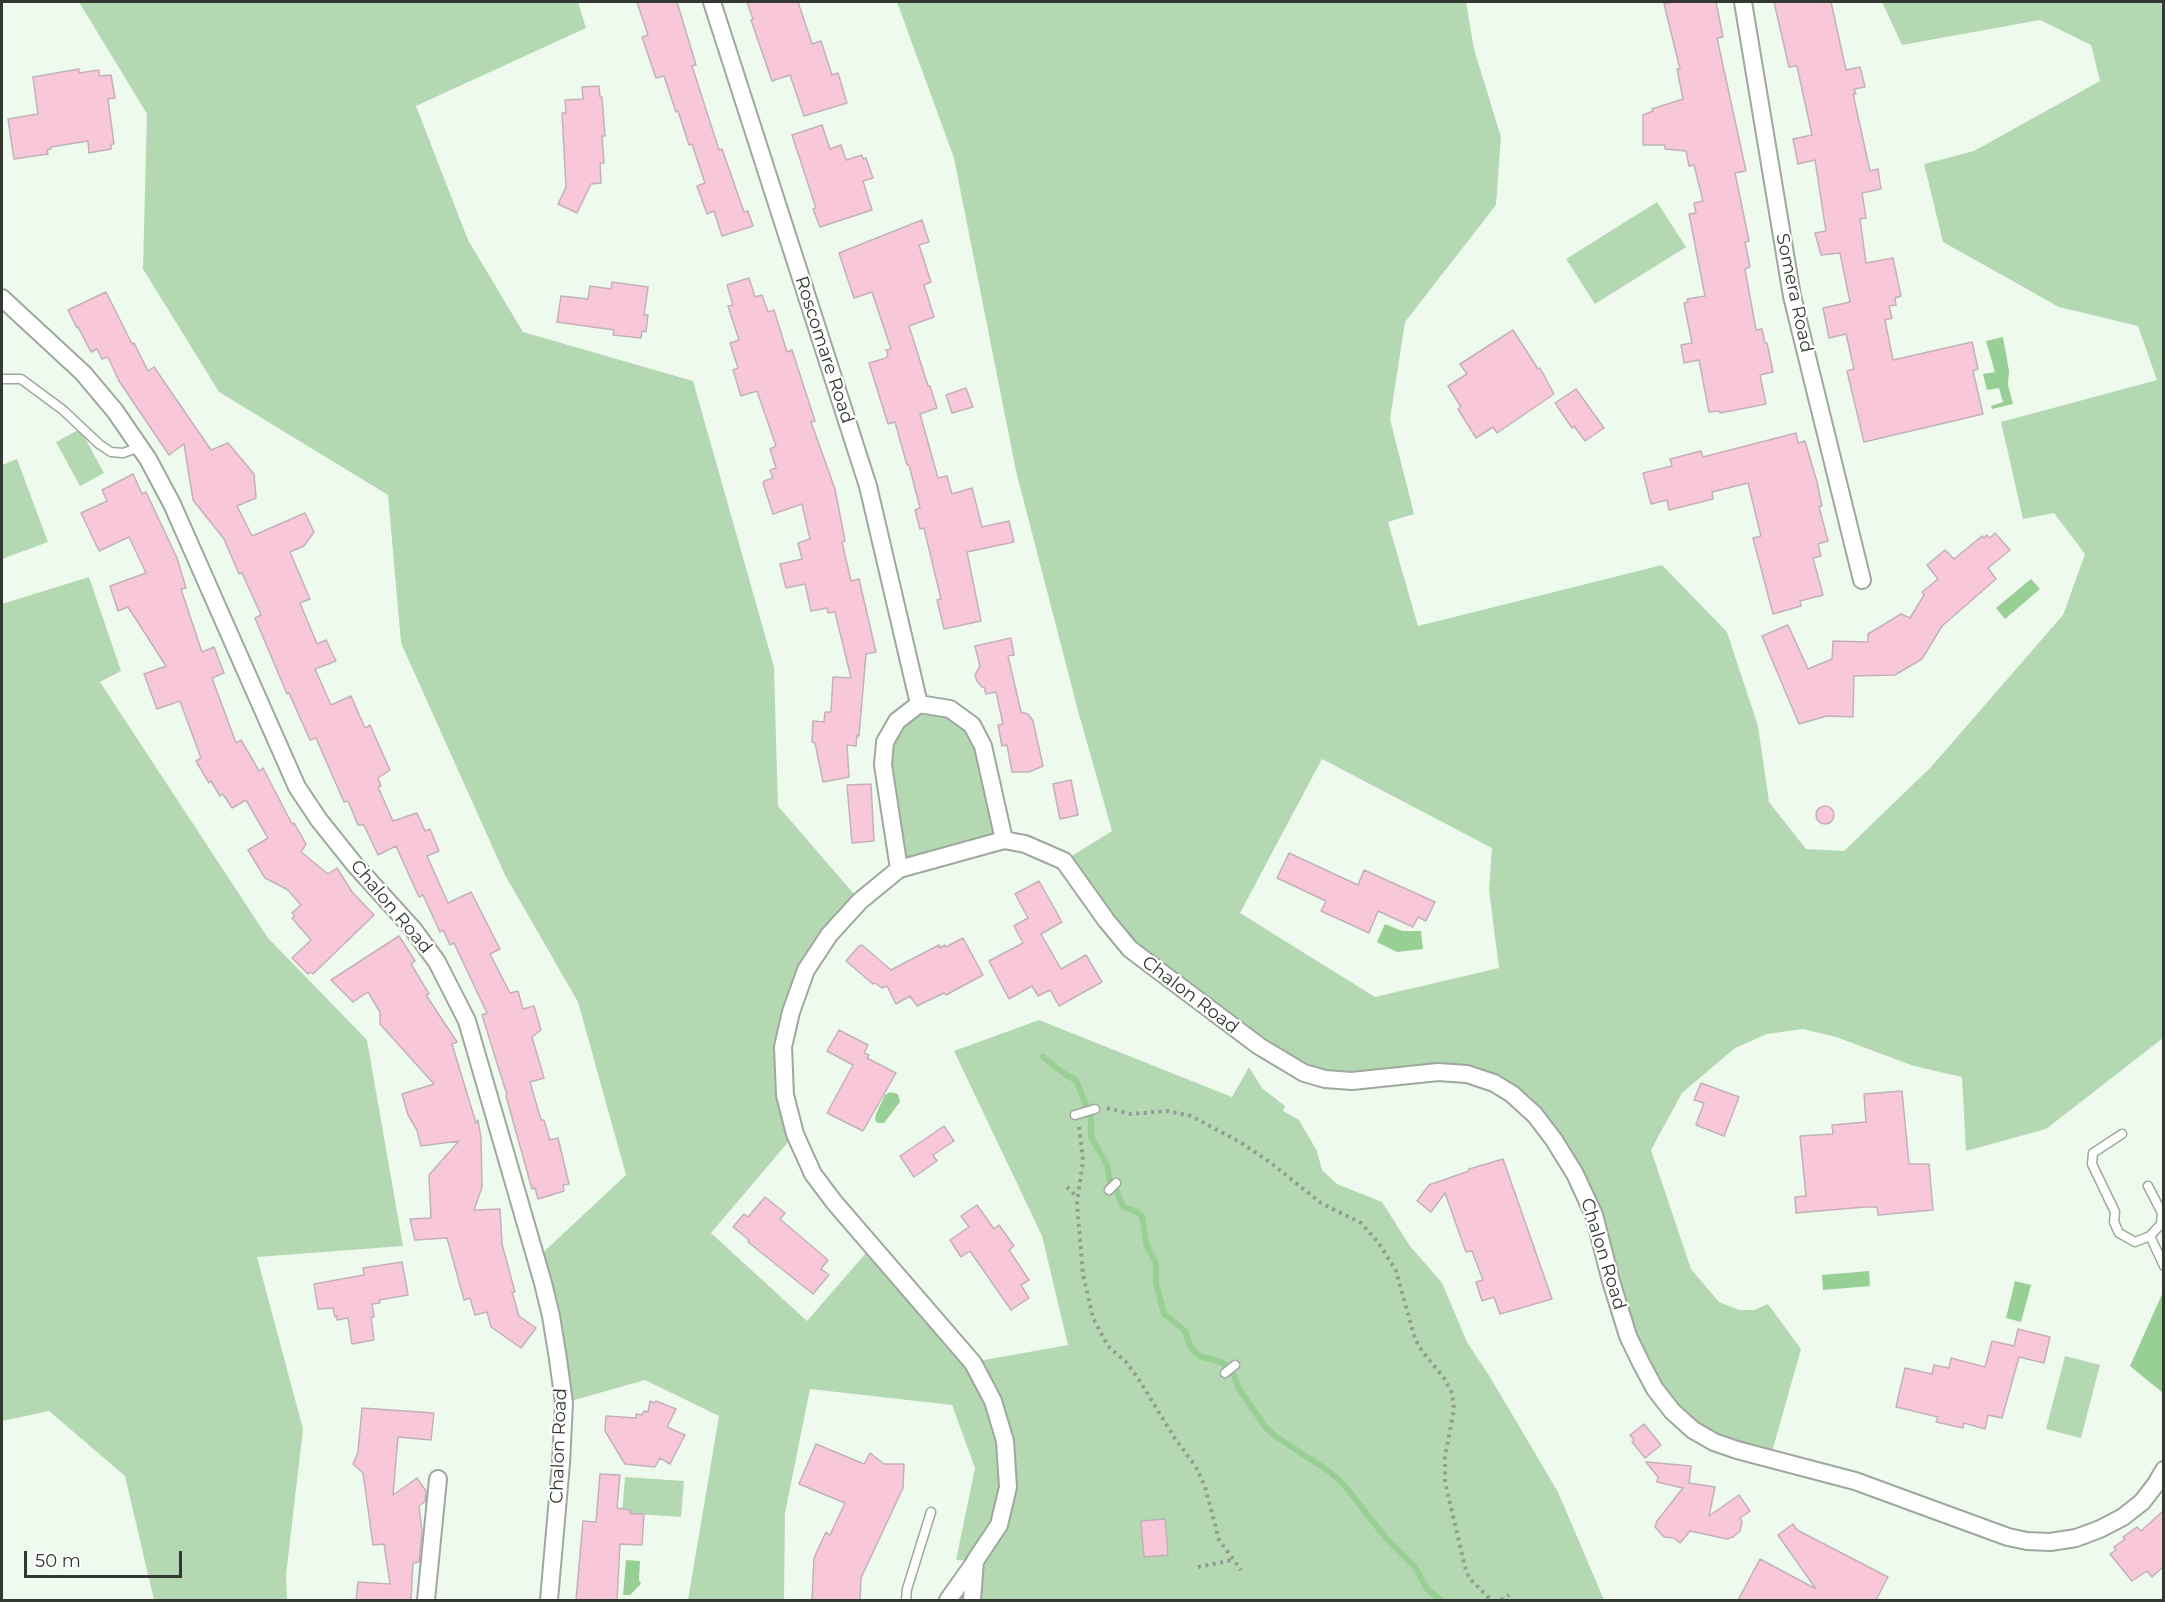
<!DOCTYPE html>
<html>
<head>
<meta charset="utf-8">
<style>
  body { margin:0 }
  #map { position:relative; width:2165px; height:1602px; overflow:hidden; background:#effaee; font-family:Montserrat,sans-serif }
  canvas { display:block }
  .frame { position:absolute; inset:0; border:3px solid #343833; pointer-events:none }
  .scale { position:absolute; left:24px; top:1551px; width:158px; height:27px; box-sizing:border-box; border:3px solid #343833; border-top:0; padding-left:8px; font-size:18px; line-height:21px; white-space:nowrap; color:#343833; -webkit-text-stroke:4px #fff; paint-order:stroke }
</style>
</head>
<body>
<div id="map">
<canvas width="2165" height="1602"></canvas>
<div class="frame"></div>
<div class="scale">50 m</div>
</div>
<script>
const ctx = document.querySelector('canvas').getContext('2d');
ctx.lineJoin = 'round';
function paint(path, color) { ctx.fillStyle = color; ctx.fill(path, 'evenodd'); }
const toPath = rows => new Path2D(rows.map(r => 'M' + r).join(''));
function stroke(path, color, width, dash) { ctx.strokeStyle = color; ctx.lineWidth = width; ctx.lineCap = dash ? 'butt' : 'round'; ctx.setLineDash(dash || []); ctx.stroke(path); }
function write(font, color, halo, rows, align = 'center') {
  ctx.font = font + ' Montserrat,sans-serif'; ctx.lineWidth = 4.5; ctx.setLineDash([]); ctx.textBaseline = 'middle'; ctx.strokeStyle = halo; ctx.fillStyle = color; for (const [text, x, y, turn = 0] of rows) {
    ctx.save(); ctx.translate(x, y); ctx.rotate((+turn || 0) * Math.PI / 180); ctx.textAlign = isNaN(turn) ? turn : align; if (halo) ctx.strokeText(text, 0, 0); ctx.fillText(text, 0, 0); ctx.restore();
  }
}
paint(toPath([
  [79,2,578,2,586,28,416,106,468,240,523,332,693,381,774,667,778,806,860,901,829,935,783,1047,795,1134,711,1233,807,1321,872,1246,973,1362,1068,1345,1042,1236,954,1051,1039,1020,1232,1097,1249,1067,1262,1088,1285,1106,1283,1111,1299,1120,1317,1151,1322,1170,1337,1184,1382,1202,1410,1246,1442,1283,1467,1342,1490,1377,1558,1492,1604,1600,948,1600,974,1561,956,1560,975,1468,952,1405,810,1389,785,1513,784,1600,688,1600,719,1416,645,1380,564,1403,536,1259,626,1175,578,1002,505,875,401,643,388,495,219,392,143,269,147,114],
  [897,2,1466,2,1474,49,1501,137,1496,205,1405,322,1390,419,1414,514,1388,522,1418,626,1662,565,1727,632,1758,726,1769,802,1806,849,1844,851,1931,767,2063,615,2085,554,2054,513,2023,519,2001,422,2157,380,2138,326,2059,307,1943,242,1924,164,1974,151,2100,81,2091,45,2040,20,1902,45,1882,2,2163,2,2163,1038,2046,1129,1966,1151,1962,1077,1914,1066,1836,1037,1803,1029,1767,1034,1735,1048,1682,1093,1651,1150,1691,1269,1719,1302,1739,1310,1754,1310,1768,1304,1801,1349,1770,1459,1714,1442,1655,1389,1594,1215,1535,1115,1467,1074,1325,1079,1154,969,1064,861,1112,831,1078,711,1016,471,954,158],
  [1322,759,1492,848,1489,890,1499,968,1375,997,1240,913],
  [1657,202,1686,247,1595,304,1566,259],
  [80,429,104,473,80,486,56,442],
  [17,459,48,542,2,559,2,465],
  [89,577,121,671,100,682,268,938,367,1040,403,1246,257,1257,303,1429,286,1575,287,1600,154,1600,125,1476,49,1411,2,1421,2,604],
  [919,704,972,725,1004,840,899,869,883,765,897,721],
  [2065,1356,2100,1365,2081,1438,2046,1429],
  [625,1477,684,1481,681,1517,622,1513]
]), '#b4d9b2');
paint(toPath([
  [2003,337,2009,371,2008,385,2013,404,1992,409,1991,406,2003,402,1999,388,1987,390,1983,374,1995,372,1986,341],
  [2031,579,2040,589,2005,619,1996,608],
  [1385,924,1402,931,1421,931,1423,949,1397,952,1377,942],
  [890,1092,898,1094,900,1102,884,1123,878,1123,875,1120,876,1114,885,1095],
  [1869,1271,1870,1286,1823,1290,1822,1275],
  [2015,1281,2031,1285,2021,1322,2006,1318],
  [2163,1292,2164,1293,2163,1393,2130,1366],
  [626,1560,640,1561,639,1580,641,1584,630,1595,623,1595]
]), '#98cf95');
stroke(toPath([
  [1043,1057,1066,1075,1076,1080,1091,1118,1091,1137,1107,1165,1110,1181,1116,1189,1123,1207,1133,1210,1142,1216,1147,1247,1156,1263,1156,1284,1164,1314,1185,1331,1190,1346,1194,1351,1199,1356,1221,1362,1227,1366,1234,1375,1238,1387,1266,1428,1275,1436,1330,1472,1345,1486,1385,1537,1416,1568,1427,1589,1441,1600]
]), '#98cf95', 6);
const building = toPath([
  [637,2,677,2,696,65,692,66,719,150,722,149,744,212,748,211,753,226,722,236,714,211,707,214,697,186,705,183,692,144,689,145,678,111,676,112,664,76,656,78,642,37,648,35,637,2],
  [747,2,798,2,812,44,821,41,832,75,838,73,847,103,804,116,790,75,772,81,751,20,753,19,747,2],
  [1674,2,1716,2,1723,37,1717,38,1746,171,1735,173,1749,241,1745,242,1750,267,1745,269,1756,330,1762,329,1765,343,1767,343,1773,372,1760,375,1766,404,1720,413,1720,411,1709,412,1699,360,1684,363,1681,345,1692,343,1684,303,1688,302,1687,299,1705,296,1689,214,1696,213,1694,203,1703,201,1694,165,1689,166,1686,151,1665,149,1665,145,1643,145,1643,115,1653,111,1652,109,1683,99,1677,69,1680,69,1664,4,1674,2],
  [1774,2,1831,2,1846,70,1860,67,1865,87,1854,89,1856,94,1853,94,1870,171,1878,169,1881,189,1862,193,1866,218,1860,219,1866,263,1893,258,1901,296,1895,298,1896,305,1889,306,1892,318,1885,320,1893,360,1972,342,1978,369,1973,371,1983,414,1864,442,1847,371,1854,369,1846,334,1829,338,1823,308,1850,302,1840,253,1821,255,1815,233,1826,231,1815,160,1798,164,1793,139,1812,135,1797,66,1789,67,1774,2],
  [79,69,79,73,99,70,99,76,111,75,115,98,108,99,114,144,111,144,111,149,89,153,88,141,51,147,51,149,47,150,48,154,14,159,8,119,38,114,33,77,79,69],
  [599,86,600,97,602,97,605,136,602,136,604,163,600,163,601,183,591,184,577,213,558,204,566,187,562,113,566,113,565,100,583,99,582,87,599,86],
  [822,125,830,149,841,145,846,160,862,155,863,159,866,158,873,178,863,181,872,210,820,227,813,209,816,208,792,135,822,125],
  [922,220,929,242,919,245,931,282,924,285,934,317,909,326,928,386,930,386,937,408,920,414,938,478,947,476,952,494,972,488,982,527,1009,521,1014,542,967,552,981,621,944,629,937,600,941,599,924,528,920,529,915,510,920,508,909,465,907,465,895,422,888,424,869,363,886,358,888,355,886,350,891,349,872,292,854,298,839,253,922,220],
  [749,278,755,297,762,295,768,312,774,310,787,352,792,350,815,421,811,422,835,489,845,541,842,542,851,581,859,579,876,652,866,654,859,736,857,735,856,746,847,745,849,777,823,782,815,743,812,742,813,721,824,722,825,712,831,712,833,677,851,678,835,612,828,613,827,608,811,611,805,584,786,588,780,564,802,559,798,543,810,539,802,504,773,514,763,483,764,481,773,478,770,470,776,468,770,449,776,446,757,391,741,396,733,370,738,368,730,343,739,340,728,306,733,305,727,285,749,278],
  [612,282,648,287,644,315,648,315,646,332,642,331,641,338,613,335,614,330,557,322,561,296,588,299,590,286,611,289,612,282],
  [106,292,132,344,134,343,148,371,154,367,211,450,228,443,254,474,256,498,237,506,252,536,305,513,314,532,304,546,290,552,310,599,300,603,317,644,326,640,336,661,315,669,331,705,351,696,365,728,370,725,390,770,378,778,381,786,378,787,393,821,417,813,425,831,430,829,439,851,427,856,448,903,471,892,500,949,490,954,510,993,518,991,523,1009,534,1006,541,1030,532,1037,544,1078,530,1082,541,1120,544,1120,550,1140,558,1138,569,1184,563,1185,564,1191,538,1199,535,1188,532,1189,506,1096,507,1095,482,1015,487,1013,454,943,450,945,443,930,440,932,423,895,419,897,396,846,378,855,364,825,358,825,348,801,344,802,316,738,310,740,289,693,287,694,255,618,261,615,242,573,239,574,224,539,193,500,184,444,169,455,119,381,108,357,102,359,97,349,91,352,78,327,77,328,68,310,106,292],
  [1513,330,1538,369,1540,368,1554,394,1497,433,1493,427,1476,438,1458,409,1461,407,1448,386,1467,374,1460,364,1513,330],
  [966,388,973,407,952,413,946,395,966,388],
  [1576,389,1604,428,1585,441,1574,426,1572,428,1555,403,1576,389],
  [1796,433,1798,443,1805,441,1817,482,1822,506,1819,507,1828,541,1818,544,1821,556,1813,558,1823,595,1800,601,1801,606,1773,614,1753,538,1761,536,1748,483,1712,492,1713,499,1669,510,1667,500,1651,504,1643,473,1672,466,1670,459,1701,451,1703,457,1796,433],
  [133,474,142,494,146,492,177,558,186,588,181,589,202,652,214,647,224,673,212,678,236,743,241,740,259,771,263,768,292,824,294,823,306,844,301,852,328,874,337,868,352,892,374,915,313,974,310,972,308,974,292,958,311,940,292,918,295,916,292,913,301,905,288,890,265,878,248,850,268,838,246,800,232,808,223,794,220,796,211,781,209,783,196,761,201,758,180,701,157,709,144,674,166,666,128,607,118,611,110,586,146,573,129,537,99,551,81,513,107,501,102,490,133,474],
  [1995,533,2010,550,1988,568,1996,579,1942,626,1922,659,1895,675,1854,676,1853,717,1827,716,1799,724,1762,636,1788,625,1808,669,1832,659,1833,641,1868,642,1868,634,1901,614,1910,618,1924,595,1922,592,1938,579,1927,565,1945,550,1954,559,1982,536,1984,538,1987,535,1990,538,1995,533],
  [1011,638,1014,655,1008,656,1021,712,1028,714,1033,721,1043,766,1029,772,1012,772,1007,745,1002,746,998,725,1003,724,996,692,986,694,984,687,982,687,977,681,975,675,980,666,975,646,1011,638],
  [1071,780,1078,815,1060,819,1053,784,1071,780],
  [871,784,874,841,852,843,847,785,871,784],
  '1816 815a9 9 0 1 1 18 0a9 9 0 1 1-18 0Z',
  [1289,853,1358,885,1364,870,1435,902,1426,921,1418,917,1413,927,1378,911,1369,933,1321,911,1326,901,1277,878,1289,853],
  [1039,881,1062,922,1041,934,1061,969,1086,955,1102,982,1059,1006,1050,990,1038,996,1032,986,1009,999,989,961,1023,943,1014,926,1028,918,1015,894,1039,881],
  [399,936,415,961,411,964,429,994,426,995,457,1042,452,1044,476,1123,478,1120,481,1138,482,1187,474,1210,500,1209,502,1244,515,1292,512,1292,519,1316,536,1328,521,1348,491,1327,487,1312,475,1315,470,1298,464,1300,447,1238,415,1240,410,1219,431,1218,429,1175,459,1141,421,1146,417,1130,408,1115,402,1094,434,1084,380,1024,380,1012,368,992,353,1002,331,980,399,936],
  [963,938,983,975,946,995,944,993,917,1006,910,996,896,1004,887,986,882,988,875,983,873,984,846,961,859,946,862,945,891,970,939,945,940,948,945,945,946,947,963,938],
  [839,1030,868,1045,864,1053,869,1055,867,1058,896,1073,863,1131,827,1113,853,1065,827,1051,839,1030],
  [1701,1083,1739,1097,1724,1136,1696,1125,1704,1103,1694,1100,1701,1083],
  [1902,1091,1909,1164,1929,1164,1933,1210,1878,1215,1877,1207,1865,1207,1796,1213,1795,1197,1806,1196,1800,1136,1833,1134,1832,1125,1866,1122,1864,1094,1902,1091],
  [944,1126,954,1141,933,1155,937,1161,914,1177,900,1156,944,1126],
  [1503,1159,1552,1299,1500,1314,1494,1297,1482,1301,1476,1282,1483,1280,1472,1251,1466,1252,1445,1193,1431,1212,1417,1201,1429,1185,1469,1171,1469,1169,1503,1159],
  [765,1197,785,1213,780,1219,828,1260,821,1269,829,1275,813,1294,748,1242,749,1240,733,1227,744,1214,748,1217,765,1197],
  [977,1205,994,1229,999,1225,1014,1246,1009,1250,1029,1280,1021,1285,1029,1298,1011,1310,970,1251,961,1257,950,1240,969,1227,961,1216,977,1205],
  [402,1262,408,1295,379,1300,380,1303,372,1304,374,1317,371,1317,374,1340,352,1344,348,1318,337,1320,337,1316,335,1317,333,1308,318,1309,314,1284,364,1275,363,1268,402,1262],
  [2018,1329,2050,1337,2044,1363,2019,1357,2002,1418,1988,1415,1985,1429,1964,1423,1963,1428,1936,1422,1938,1417,1896,1407,1905,1368,1932,1374,1934,1365,1949,1368,1951,1358,1985,1367,1992,1341,2014,1346,2018,1329],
  [650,1401,654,1403,656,1401,676,1409,667,1427,685,1435,670,1464,660,1458,655,1467,625,1464,605,1431,606,1416,636,1418,636,1414,642,1415,644,1411,648,1412,650,1401],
  [362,1408,434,1413,431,1440,398,1437,393,1495,417,1478,426,1491,425,1502,419,1506,422,1532,419,1562,413,1563,411,1600,356,1600,358,1582,390,1584,384,1544,373,1545,363,1473,353,1464,358,1452,362,1408],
  [1644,1424,1661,1445,1645,1458,1632,1442,1634,1440,1630,1435,1644,1424],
  [816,1444,864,1464,870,1453,884,1464,904,1464,903,1488,861,1578,860,1600,812,1600,814,1558,826,1532,830,1535,845,1503,799,1484,816,1444],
  [1646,1462,1691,1466,1689,1483,1715,1487,1709,1516,1739,1495,1750,1511,1740,1518,1742,1522,1740,1531,1733,1537,1727,1539,1690,1531,1680,1543,1674,1538,1664,1537,1655,1527,1657,1521,1683,1488,1657,1482,1658,1477,1646,1462],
  [600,1474,620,1475,617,1508,631,1510,630,1514,644,1514,642,1545,620,1544,617,1600,576,1600,583,1521,596,1522,600,1474],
  [2163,1511,2163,1567,2152,1577,2147,1571,2132,1581,2110,1554,2116,1550,2114,1547,2125,1539,2123,1537,2137,1527,2141,1531,2163,1511],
  [1165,1519,1168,1555,1144,1557,1141,1521,1165,1519],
  [1793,1524,1797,1530,1888,1577,1876,1600,1738,1600,1760,1559,1816,1589,1778,1535,1793,1524]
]);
paint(building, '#f8c8da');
stroke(building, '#c2b2b8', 1.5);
const lane = toPath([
  [2,379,21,379,63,410,99,444,111,452,123,453,140,447],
  [1075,1115,1095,1109],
  [2122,1134,2093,1153,2092,1164,2115,1212,2114,1222,2119,1233,2135,1242,2150,1236,2164,1266],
  [2148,1186,2162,1213,2161,1224,2150,1236],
  [1109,1190,1116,1183],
  [1225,1373,1235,1365],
  [906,1600,907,1589,931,1512]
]);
const street = toPath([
  [712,2,868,486,919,704],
  [1743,2,1792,296,1862,580],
  [2,298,83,373,115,411,148,459,172,504,297,787,319,820,355,865,413,929,437,962,467,1021,543,1283,551,1316,558,1359,564,1403,561,1463,549,1600],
  [899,869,883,765,885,742,897,721,919,704,950,709,972,725,983,746,1004,840],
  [426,1600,438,1479],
  [948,1600,975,1562],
  [972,1600,975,1561,999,1525,1008,1487,1005,1441,993,1401,973,1363,834,1202,813,1174,795,1134,785,1095,783,1047,791,1012,806,970,829,935,860,901,899,869,1004,840,1025,844,1064,861,1106,920,1130,949,1259,1046,1304,1073,1325,1079,1352,1081,1438,1072,1467,1074,1494,1083,1512,1094,1535,1115,1554,1140,1575,1174,1594,1215,1611,1281,1628,1336,1641,1363,1655,1389,1672,1411,1693,1430,1714,1442,1737,1450,1855,1481,2008,1537,2027,1541,2050,1542,2076,1538,2100,1529,2123,1517,2142,1502,2156,1484,2164,1470]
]);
stroke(lane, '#9ea89d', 11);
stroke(street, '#9ea89d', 20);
stroke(toPath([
  [1107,1108,1130,1114,1168,1111,1191,1116,1240,1142,1271,1163,1321,1203,1361,1223,1378,1242,1396,1271,1415,1339,1422,1351,1444,1378,1452,1393,1454,1409,1445,1457,1445,1482,1465,1567,1469,1578,1491,1600],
  [1079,1127,1083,1160,1077,1204,1083,1274,1093,1318,1108,1346,1126,1362,1138,1378,1174,1437,1196,1467,1205,1487,1219,1540,1241,1570],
  [1067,1187,1077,1197],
  [1198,1567,1232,1560],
  [1501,1600,1509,1595]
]), '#949b93', 4, [3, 4.5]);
stroke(lane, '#fff', 8);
stroke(street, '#fff', 16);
write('18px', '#343833', '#fff', [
  ["Somera Road",1794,293,78],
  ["Roscomare Road",824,350,72],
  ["Chalon Road",391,907,50],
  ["Chalon Road",1190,995,37],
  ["Chalon Road",1603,1254,73],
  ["Chalon Road",559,1446,-88]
]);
</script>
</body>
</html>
